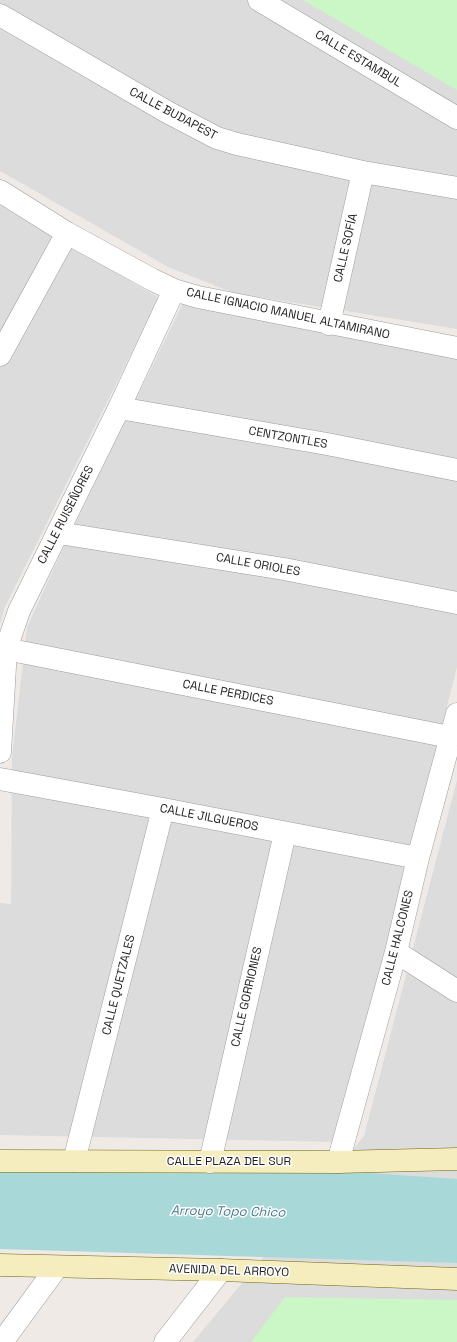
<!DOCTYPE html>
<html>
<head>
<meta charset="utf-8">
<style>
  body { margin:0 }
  canvas { display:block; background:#efeae6 }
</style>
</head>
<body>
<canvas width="457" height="1342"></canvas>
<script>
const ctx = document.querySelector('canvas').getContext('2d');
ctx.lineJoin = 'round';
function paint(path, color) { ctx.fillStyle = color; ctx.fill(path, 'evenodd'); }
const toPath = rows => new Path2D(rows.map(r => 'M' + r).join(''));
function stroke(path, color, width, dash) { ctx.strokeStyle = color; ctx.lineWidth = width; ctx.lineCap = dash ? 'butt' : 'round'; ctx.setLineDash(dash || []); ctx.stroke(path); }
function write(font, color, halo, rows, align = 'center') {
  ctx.font = font + ' "Space Grotesk",sans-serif'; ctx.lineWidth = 3; ctx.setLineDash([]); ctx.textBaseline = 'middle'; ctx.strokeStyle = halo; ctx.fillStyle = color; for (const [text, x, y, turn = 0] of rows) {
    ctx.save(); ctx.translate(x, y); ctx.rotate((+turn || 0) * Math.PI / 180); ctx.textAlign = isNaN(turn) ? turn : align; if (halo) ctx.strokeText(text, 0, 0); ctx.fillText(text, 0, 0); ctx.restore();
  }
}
paint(toPath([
  [0,0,457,0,457,329,234,293,168,267,0,171],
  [0,204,159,298,5,607,0,624],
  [184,301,457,355,457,667,337,1142,0,1135,0,903,11,904,12,757,27,627,60,555],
  [457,780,457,1342,193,1342,364,1136]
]), '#dddcdc');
paint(toPath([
  [303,0,457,0,457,90],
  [285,1297,457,1300,457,1342,251,1342]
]), '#cbf6c6');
paint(toPath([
  [0,1161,210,1162,457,1179,457,1263,0,1249]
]), '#a9d8d9');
const street = toPath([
  [259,0,457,118],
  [0,15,169,113,217,138,237,144,363,172,457,188],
  [0,191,67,233,153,280,174,290,198,297,457,348],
  [329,324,363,172],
  [0,355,67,233],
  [119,408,327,444,457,470],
  [59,533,284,569,457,603],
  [6,649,450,737],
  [0,752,6,649,19,611,119,408,174,290],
  [0,779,163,809,418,858],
  [396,952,457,991],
  [74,1161,163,809],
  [210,1162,285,833],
  [338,1162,396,952,418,858,457,714],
  [2,1342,57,1267],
  [165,1342,221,1270]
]);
const secondary = toPath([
  [0,1161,338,1162,457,1159],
  [0,1265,221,1270,457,1279]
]);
stroke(street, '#9c9c9c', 23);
stroke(secondary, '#6f670d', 23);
stroke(street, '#fff', 22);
stroke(secondary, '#f5edbe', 22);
write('12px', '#1f1f1f', '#fff', [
  ["CALLE ESTAMBUL",358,59,31],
  ["CALLE BUDAPEST",173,114,28],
  ["CALLE SOFÍA",346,248,-77],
  ["CALLE IGNACIO MANUEL ALTAMIRANO",288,314,12],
  ["CENTZONTLES",288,438,10],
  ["CALLE RUISEÑORES",66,515,-63],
  ["CALLE ORIOLES",258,565,10],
  ["CALLE PERDICES",228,693,11],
  ["CALLE JILGUEROS",209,818,11],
  ["CALLE HALCONES",398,938,-76],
  ["CALLE QUETZALES",119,985,-76],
  ["CALLE GORRIONES",247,997,-77],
  ["CALLE PLAZA DEL SUR",229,1162],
  ["AVENIDA DEL ARROYO",229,1271,2]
]);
write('italic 13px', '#487a91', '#fff', [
  ["Arroyo Topo Chico",228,1212,1]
]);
</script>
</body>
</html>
